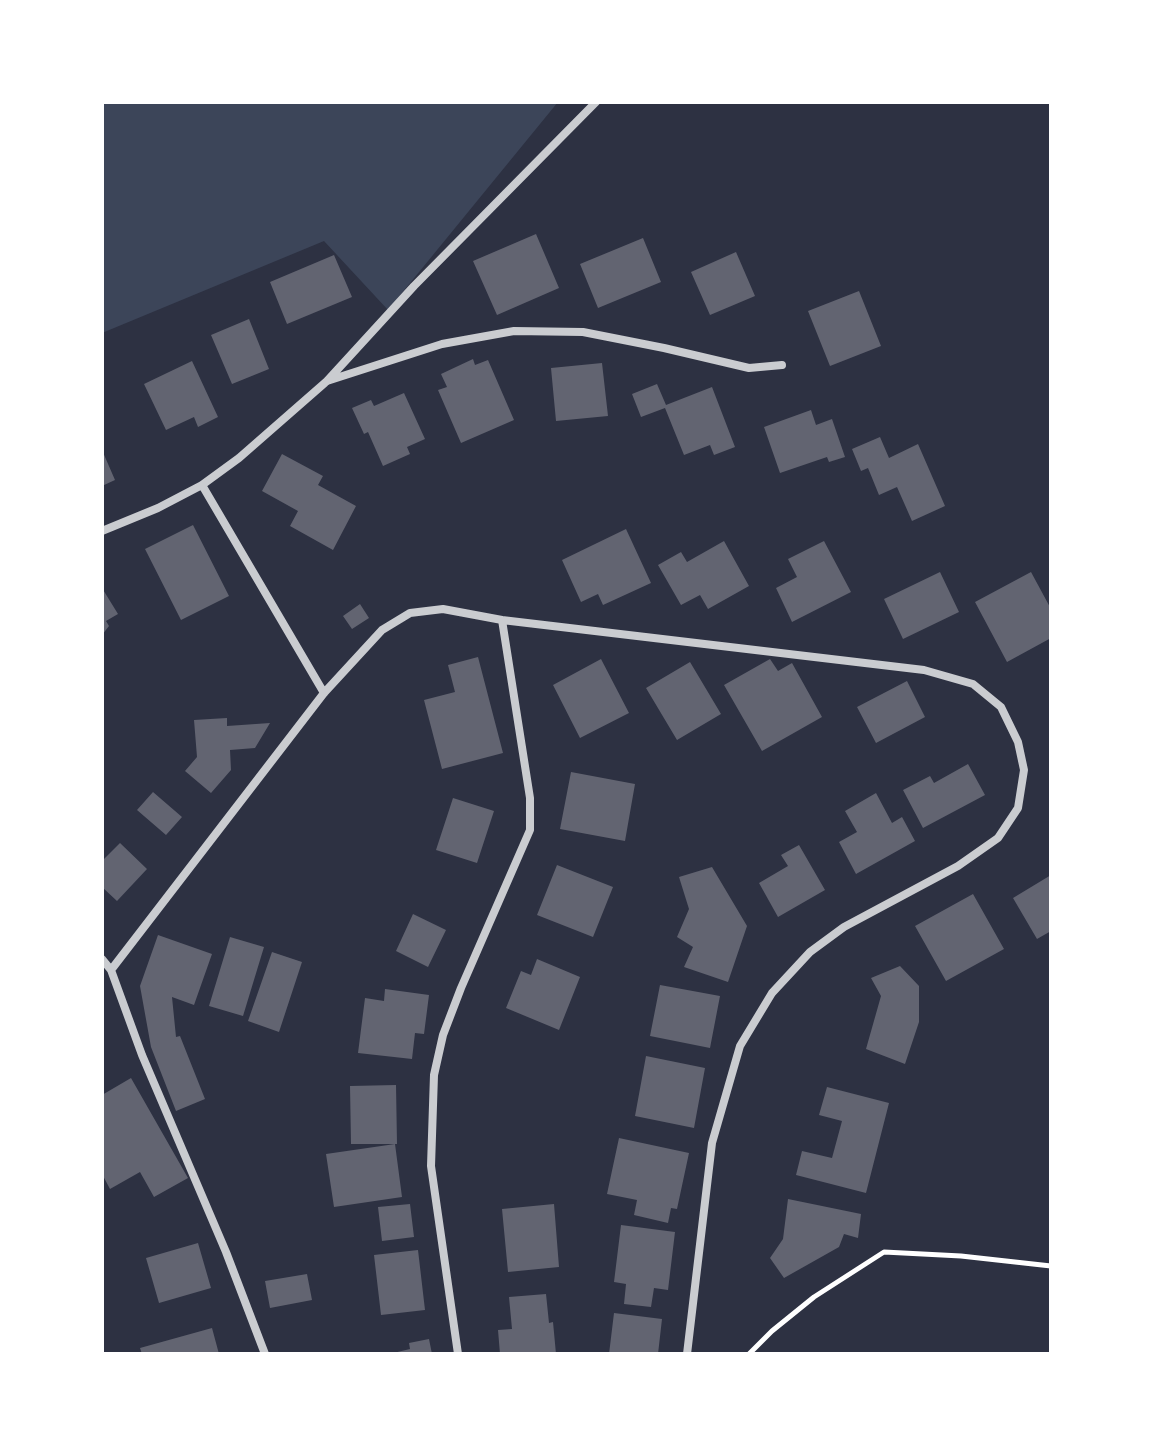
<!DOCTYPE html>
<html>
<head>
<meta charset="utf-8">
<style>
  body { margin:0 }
  #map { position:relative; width:1153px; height:1456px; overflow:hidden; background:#2d3142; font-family:"Zilla Slab",serif }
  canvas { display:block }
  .frame { position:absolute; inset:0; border:104px solid #fff; pointer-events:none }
</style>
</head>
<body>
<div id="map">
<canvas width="1153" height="1456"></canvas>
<div class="frame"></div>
</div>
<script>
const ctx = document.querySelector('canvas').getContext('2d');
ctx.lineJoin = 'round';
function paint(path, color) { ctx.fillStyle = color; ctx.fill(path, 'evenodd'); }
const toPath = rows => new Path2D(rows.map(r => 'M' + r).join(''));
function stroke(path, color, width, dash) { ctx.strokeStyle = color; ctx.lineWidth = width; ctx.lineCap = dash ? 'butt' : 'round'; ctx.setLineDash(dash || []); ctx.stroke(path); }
paint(toPath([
  [102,102,558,102,388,310,324,241,102,333]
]), '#3c4559');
paint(toPath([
  [536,234,559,288,497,315,473,261],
  [643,238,661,282,598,308,580,264],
  [736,252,755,296,710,315,691,272],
  [334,255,352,297,287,324,270,282],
  [859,291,881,346,830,366,808,311],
  [249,319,269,369,232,384,211,335],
  [473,359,475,365,488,360,514,420,461,443,438,390,447,387,441,374],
  [192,361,218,417,198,427,194,417,166,430,144,384],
  [602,363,608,416,556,421,551,368],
  [657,384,666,405,712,387,735,447,714,455,710,445,684,455,665,408,641,417,632,394],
  [404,393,425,439,407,447,410,454,383,466,368,432,364,434,352,408,371,400,374,406],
  [811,410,816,425,832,419,845,457,829,462,827,457,780,473,764,427],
  [880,437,889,458,918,444,945,506,912,521,897,487,879,495,868,468,861,471,852,449],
  [102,450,115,480,102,486],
  [282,454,323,476,318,485,356,506,333,550,290,526,298,511,262,491],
  [193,525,229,596,181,620,145,549],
  [626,529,651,583,603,605,598,594,581,602,562,560],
  [724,541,749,586,708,609,700,595,681,605,658,565,681,552,687,562],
  [824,541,851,592,792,622,776,588,797,577,788,559],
  [940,572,959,612,903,639,884,599],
  [1031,572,1051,609,1051,638,1007,662,975,602],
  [102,588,118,614,106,621,109,626,102,635],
  [360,604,369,618,352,629,343,616],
  [478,657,503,753,442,769,424,700,455,692,448,665],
  [601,659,629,713,580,738,553,685],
  [770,659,778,671,792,663,822,717,762,751,724,685],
  [690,662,721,714,677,740,646,688],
  [907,681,925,717,876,743,857,707],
  [227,718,227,726,270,723,255,748,230,750,231,770,211,793,185,771,197,757,194,720],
  [968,764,985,795,923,828,903,790,930,776,934,783],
  [571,772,635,784,625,841,560,829],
  [153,792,182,817,166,835,137,810],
  [876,793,892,823,902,817,915,841,856,874,839,842,857,832,845,811],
  [453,798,494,811,477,863,436,850],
  [120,843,147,869,117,901,102,887,102,861],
  [799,845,825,890,778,917,759,883,788,866,781,855],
  [557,865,613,887,593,937,537,915],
  [712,867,747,926,728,982,684,967,693,947,677,937,689,909,679,877],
  [1051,875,1051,931,1037,939,1013,898],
  [973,894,1004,949,946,981,915,926],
  [413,914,446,930,428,967,396,951],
  [158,935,212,954,194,1005,172,997,176,1037,180,1036,205,1099,176,1111,151,1047,140,986],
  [230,937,264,947,243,1016,209,1006],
  [272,952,302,962,279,1032,248,1021],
  [537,959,580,977,559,1030,506,1008,521,971,531,975],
  [900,966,919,986,919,1022,905,1064,866,1049,881,996,871,978],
  [660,985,720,996,710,1048,650,1036],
  [385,989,429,995,424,1034,415,1033,412,1059,358,1053,365,998,384,1001],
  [646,1056,705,1068,694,1128,635,1116],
  [131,1078,188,1178,154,1197,140,1172,110,1189,102,1174,102,1095],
  [396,1085,397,1144,351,1144,350,1086],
  [827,1087,889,1103,866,1193,796,1175,802,1151,832,1158,842,1121,819,1115],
  [619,1138,689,1153,677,1209,671,1208,668,1223,634,1215,637,1200,607,1194],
  [395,1144,402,1197,334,1207,326,1154],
  [788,1199,861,1214,858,1238,844,1234,839,1247,784,1278,770,1258,783,1239],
  [410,1204,414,1237,382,1241,378,1207],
  [554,1204,559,1267,508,1272,502,1209],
  [621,1225,675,1232,668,1290,654,1288,651,1307,624,1304,626,1284,614,1282],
  [198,1243,211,1288,159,1303,146,1258],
  [418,1250,425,1310,381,1315,374,1255],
  [307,1274,312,1300,270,1308,265,1281],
  [546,1294,549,1323,553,1322,556,1354,500,1354,498,1330,512,1329,509,1297],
  [614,1313,662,1319,658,1354,609,1354],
  [212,1328,219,1354,142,1354,140,1348],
  [429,1339,432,1354,389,1354,410,1349,409,1343]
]), '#626471');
stroke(toPath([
  [749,1354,772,1331,814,1297,884,1252,961,1256,1051,1266]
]), '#fff', 5);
stroke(toPath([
  [327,381,414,286,596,102],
  [202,485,324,693],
  [102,531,158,508,202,485,239,458,327,381,442,344,514,331,583,332,664,348,749,368,782,365],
  [502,620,924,670,973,684,1001,707,1018,742,1024,770,1018,808,998,838,958,866,844,927,810,952,772,993,740,1046,712,1143,687,1354],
  [102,959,111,970,142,1055,226,1252,265,1354],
  [111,970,324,693,382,630,410,613,443,609,502,620,530,798,530,830,461,988,443,1035,434,1075,431,1166,458,1354]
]), '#caccd0', 8);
</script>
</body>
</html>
